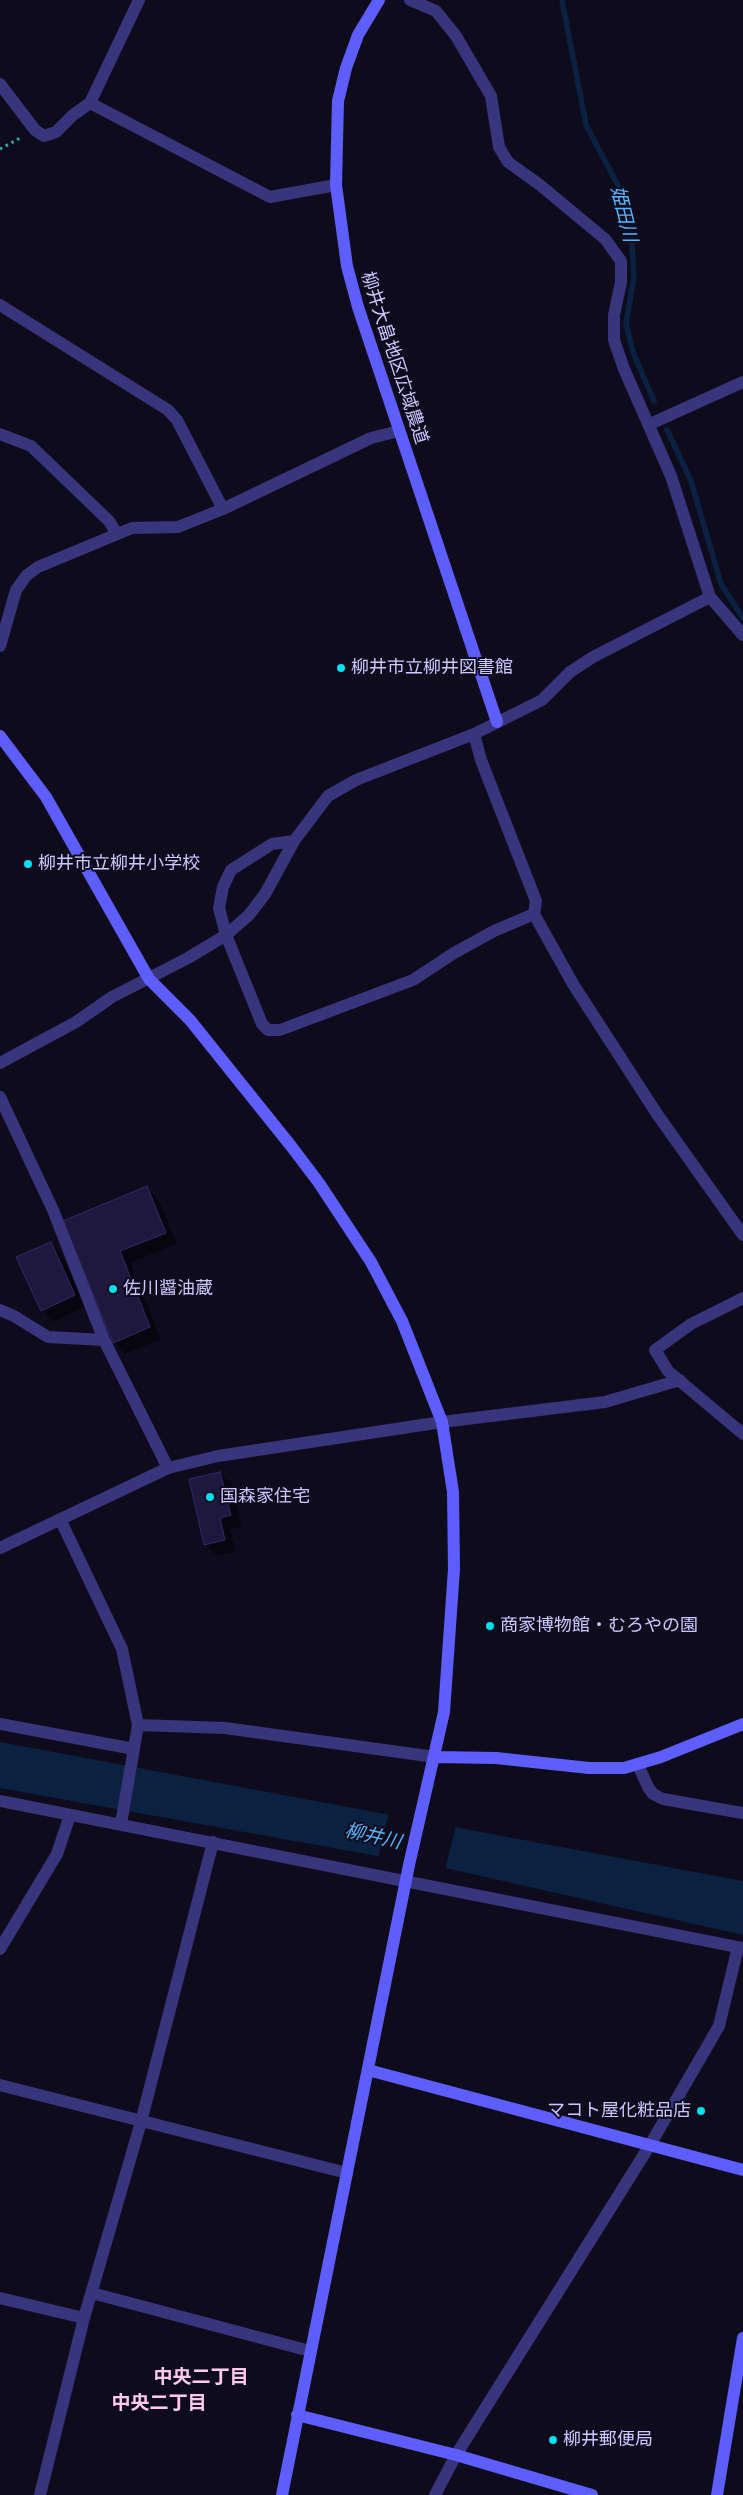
<!DOCTYPE html>
<html>
<head>
<meta charset="utf-8">
<style>
  body { margin:0 }
  canvas { display:block; background:#0e0b1d }
</style>
</head>
<body>
<canvas width="743" height="2495"></canvas>
<script>
const ctx = document.querySelector('canvas').getContext('2d');
ctx.lineJoin = 'round';
function paint(path, color) { ctx.fillStyle = color; ctx.fill(path, 'evenodd'); }
const toPath = rows => new Path2D(rows.map(r => 'M' + r).join(''));
function stroke(path, color, width, dash) { ctx.strokeStyle = color; ctx.lineWidth = width; ctx.lineCap = dash ? 'butt' : 'round'; ctx.setLineDash(dash || []); ctx.stroke(path); }
function write(font, color, halo, rows, align = 'center') {
  ctx.font = font + ' "Fira Sans","Noto Sans JP",sans-serif'; ctx.lineWidth = 4; ctx.setLineDash([]); ctx.textBaseline = 'middle'; ctx.strokeStyle = halo; ctx.fillStyle = color; for (const [text, x, y, turn = 0] of rows) {
    ctx.save(); ctx.translate(x, y); ctx.rotate((+turn || 0) * Math.PI / 180); ctx.textAlign = isNaN(turn) ? turn : align; if (halo) ctx.strokeText(text, 0, 0); ctx.fillText(text, 0, 0); ctx.restore();
  }
}
paint(toPath([
  [0,1742,743,1881,743,1935,450,1869,0,1788]
]), '#0b2141');
paint(toPath([
  [389,1812,456,1825,445,1870,378,1858]
]), '#0e0b1d');
paint(toPath([
  [147,1188,159,1200,177,1244,130,1263,161,1339,125,1354,114,1342,65,1221],
  [50,1243,62,1255,86,1306,53,1322,42,1310],
  [220,1473,232,1485,242,1527,230,1529,236,1552,217,1556,206,1545,190,1480]
]), '#0007');
stroke(toPath([
  [562,0,586,125,621,191,631,228,634,277,626,323,633,352,654,401],
  [667,430,691,481,721,584,743,618]
]), '#0b2141', 5.5);
const building = toPath([
  [147,1186,166,1233,120,1251,150,1327,113,1343,63,1221,147,1186],
  [51,1242,75,1295,41,1311,16,1257,51,1242],
  [220,1472,231,1515,220,1518,225,1540,204,1545,189,1479,220,1472]
]);
paint(building, '#1e173e');
stroke(building, '#34296a', 1);
stroke(toPath([
  [0,149,22,137]
]), '#2bafa4', 3, [2.5, 4]);
stroke(toPath([
  [410,0,436,11,456,36,491,96,499,147,508,162,540,185,605,239,621,261,621,282,614,315,614,340,624,369,671,476,710,597,743,635],
  [0,84,35,130,44,136,56,132,73,115,90,103,139,0],
  [90,103,270,197,336,185],
  [0,305,168,410,177,420,223,509],
  [650,424,743,382],
  [0,434,31,446,109,521,117,534],
  [0,646,16,590,27,575,38,567,132,528,178,527,223,509,371,438,399,431],
  [474,734,481,760,536,901,534,914,573,984,657,1114,743,1235],
  [294,841,272,844,231,870,223,887,219,908,226,935,262,1024,268,1030,280,1030,413,980,454,953,494,931,534,914],
  [0,1063,76,1022,112,997,188,958,226,935,249,915,265,894,294,841,328,796,356,780,474,734,542,700,570,672,593,657,710,597],
  [0,1097,53,1210,104,1340,168,1468],
  [743,1298,691,1324,655,1350,668,1371,743,1434],
  [0,1310,14,1316,48,1337,104,1340],
  [60,1519,122,1649,138,1725,122,1818,119,1824],
  [0,1548,168,1468,218,1456,442,1422,605,1402,680,1380],
  [0,1724,134,1749],
  [138,1725,225,1728,435,1757],
  [638,1765,648,1787,653,1794,663,1799,743,1813],
  [0,1801,743,1948],
  [0,1949,57,1854,70,1815],
  [0,2085,347,2173],
  [92,2293,310,2351],
  [0,2298,84,2318],
  [40,2495,84,2318,141,2122,213,1842],
  [435,2495,456,2455,650,2145,719,2026,738,1947]
]), '#37357c', 12);
stroke(toPath([
  [379,0,358,35,346,68,338,101,336,185,347,266,358,307,497,722],
  [0,736,46,797,149,979,190,1020,291,1146,319,1183,371,1262,402,1321,442,1422,453,1492,454,1569,444,1712,409,1865,282,2495],
  [435,1757,496,1758,589,1768,624,1768,661,1757,743,1724],
  [368,2070,743,2170],
  [297,2415,456,2455,592,2495],
  [717,2495,743,2338]
]), '#5e5eff', 12);
for (const [x, y, r, color] of [
  [341,668,5,"#00dff2"],
  [28,864,5,"#00dff2"],
  [113,1289,5,"#00dff2"],
  [210,1497,5,"#00dff2"],
  [490,1626,5,"#00dff2"],
  [701,2111,5,"#00dff2"],
  [553,2440,5,"#00dff2"]
]) { const dot = new Path2D(); dot.arc(x, y, r, 0, 2 * Math.PI); ctx.fillStyle = color; ctx.fill(dot); stroke(dot, '#0e0b1d', 2); }
write('18px', '#ccc7ff', '#0e0b1d', [
  ["柳井大畠地区広域農道",394,358,72]
]);
write('18px', '#ccc7ff', '#0e0b1d', [
  ["柳井市立柳井図書館",351,668],
  ["柳井市立柳井小学校",38,864],
  ["佐川醤油蔵",123,1289],
  ["国森家住宅",220,1497],
  ["商家博物館・むろやの園",500,1626],
  ["マコト屋化粧品店",691,2111,"right"],
  ["柳井郵便局",563,2440]
], 'left');
write('italic 19px', '#55b4ff', '#0e0b1d', [
  ["姫田川",623,214,76],
  ["柳井川",373,1837,13]
]);
write('bold 19px', '#ffc9ed', '#0e0b1d', [
  ["中央二丁目",201,2378],
  ["中央二丁目",159,2404]
]);
</script>
</body>
</html>
